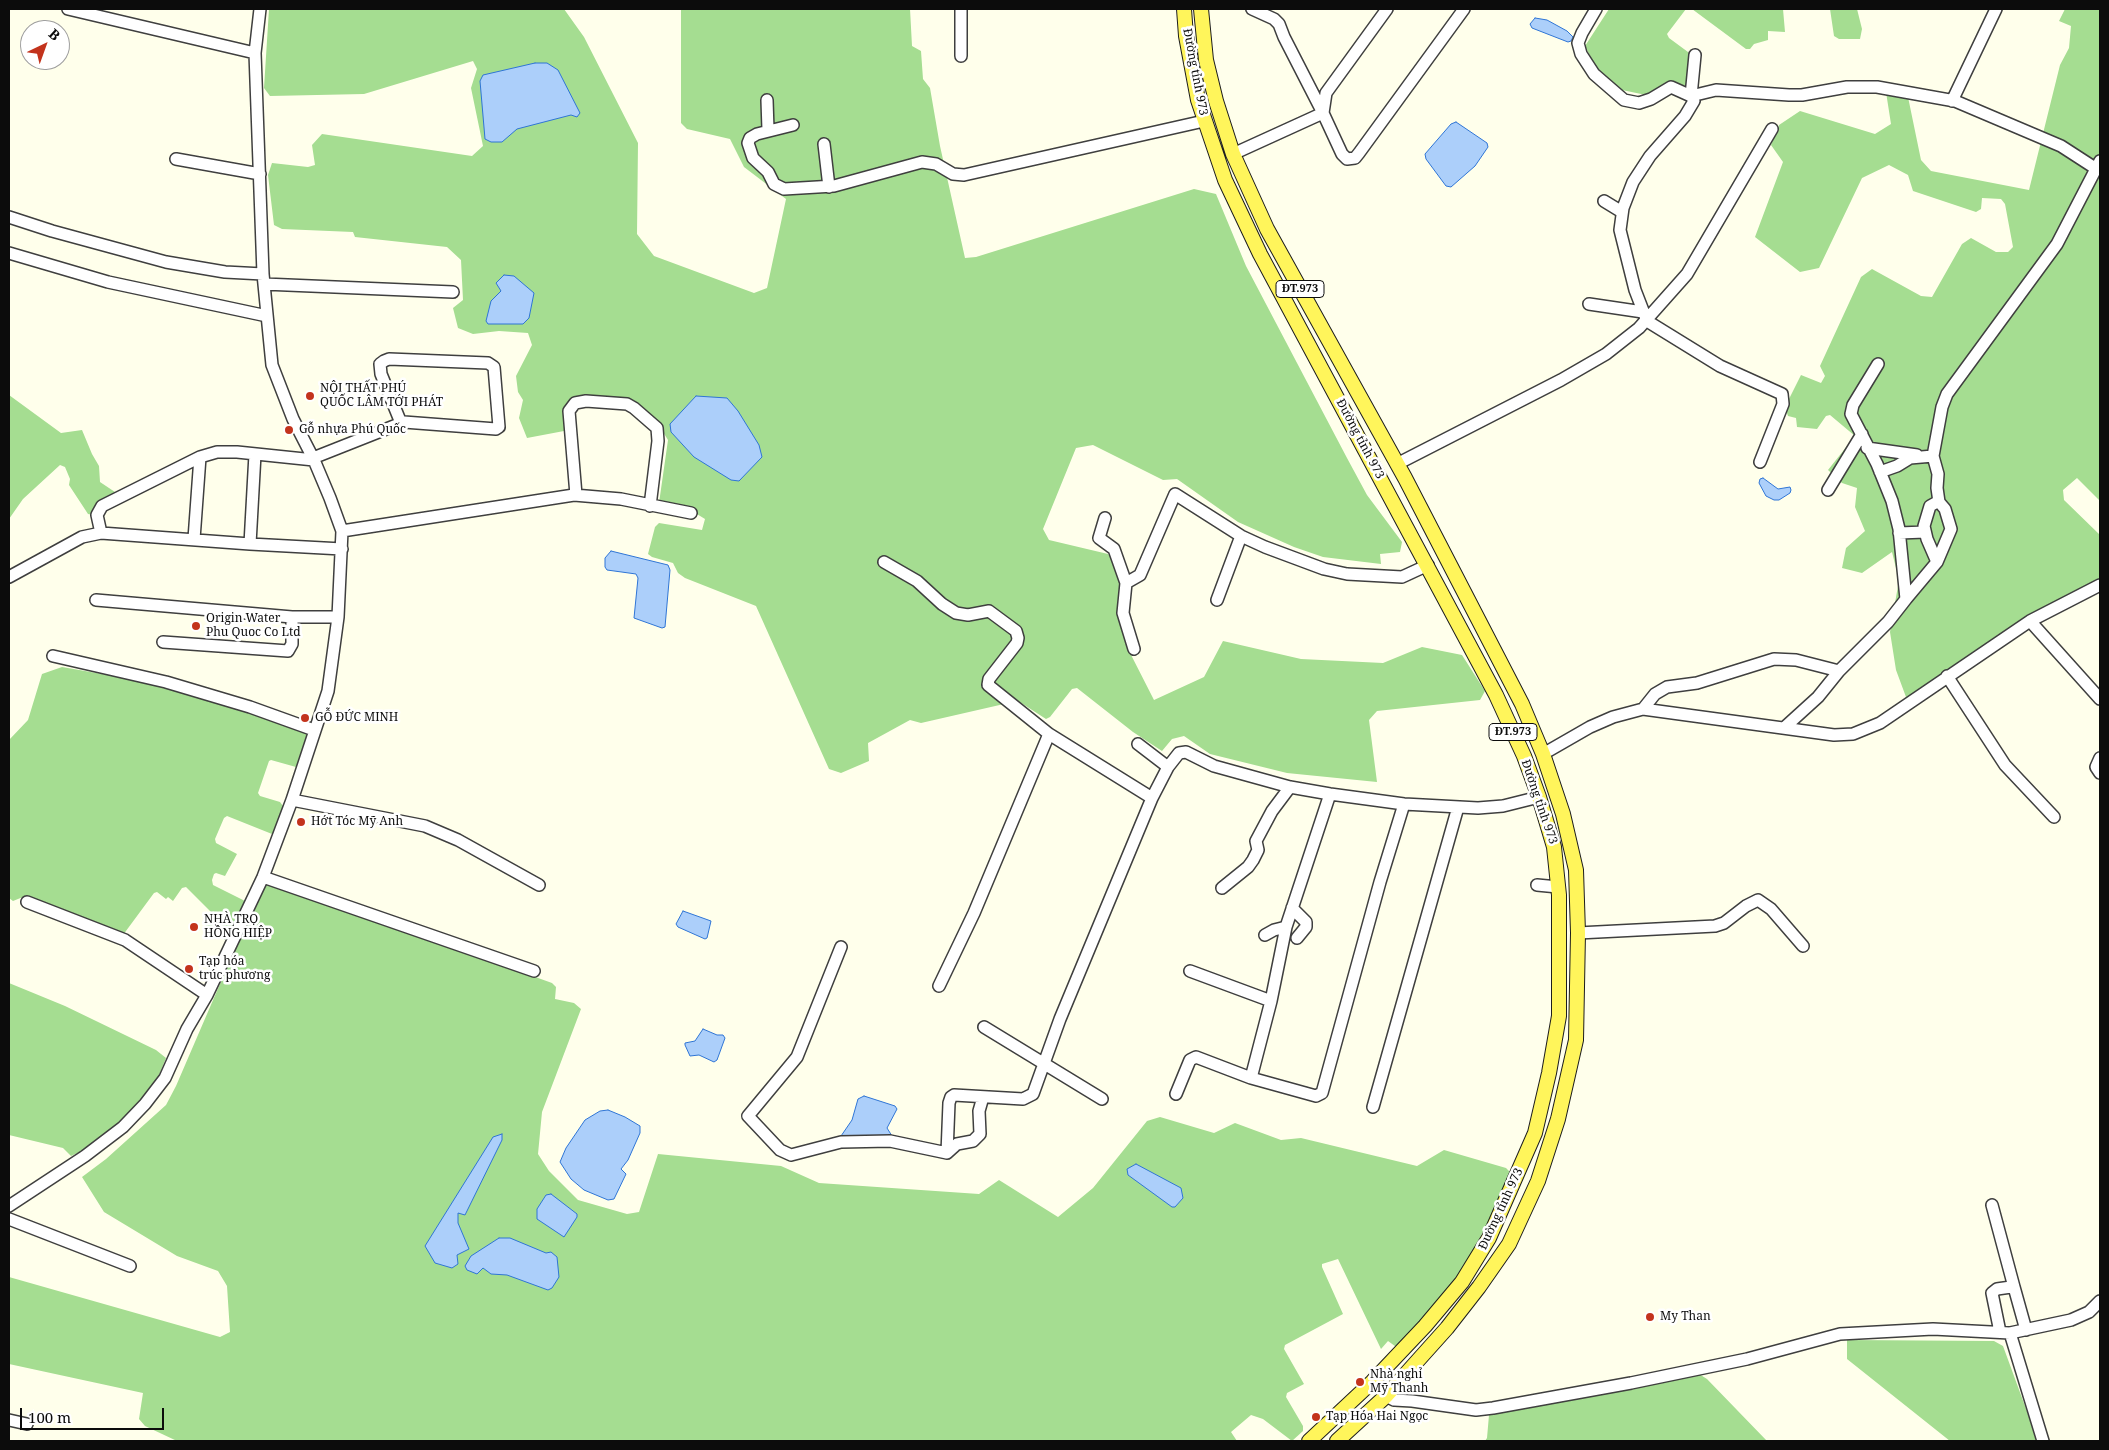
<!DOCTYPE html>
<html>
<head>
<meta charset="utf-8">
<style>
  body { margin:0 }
  #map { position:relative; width:2109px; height:1450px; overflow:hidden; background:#ffffeb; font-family:"Noto Serif",serif }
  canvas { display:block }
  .frame { position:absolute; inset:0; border:10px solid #0c0c0c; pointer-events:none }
  .north { position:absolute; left:20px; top:20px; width:50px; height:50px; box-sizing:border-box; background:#fff; border:1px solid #9e9e9e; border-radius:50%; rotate:42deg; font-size:14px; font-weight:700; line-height:20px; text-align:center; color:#0c0c0c }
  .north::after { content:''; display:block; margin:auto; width:18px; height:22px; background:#c3331c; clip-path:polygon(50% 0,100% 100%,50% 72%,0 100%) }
  .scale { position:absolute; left:20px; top:1408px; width:144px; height:22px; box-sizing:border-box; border:2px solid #0c0c0c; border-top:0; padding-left:6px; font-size:15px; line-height:18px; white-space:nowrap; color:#0c0c0c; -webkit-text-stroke:4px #fff; paint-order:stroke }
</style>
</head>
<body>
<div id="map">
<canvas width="2109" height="1450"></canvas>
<div class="frame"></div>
<div class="north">B</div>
<div class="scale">100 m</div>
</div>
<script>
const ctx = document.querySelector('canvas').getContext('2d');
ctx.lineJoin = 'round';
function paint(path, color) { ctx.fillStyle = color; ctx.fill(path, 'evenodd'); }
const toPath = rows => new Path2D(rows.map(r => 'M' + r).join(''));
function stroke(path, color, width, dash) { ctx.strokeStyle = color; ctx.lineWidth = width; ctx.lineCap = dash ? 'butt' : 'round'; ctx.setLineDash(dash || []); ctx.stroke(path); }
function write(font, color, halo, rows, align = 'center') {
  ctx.font = font + ' "Noto Serif",serif'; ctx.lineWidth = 5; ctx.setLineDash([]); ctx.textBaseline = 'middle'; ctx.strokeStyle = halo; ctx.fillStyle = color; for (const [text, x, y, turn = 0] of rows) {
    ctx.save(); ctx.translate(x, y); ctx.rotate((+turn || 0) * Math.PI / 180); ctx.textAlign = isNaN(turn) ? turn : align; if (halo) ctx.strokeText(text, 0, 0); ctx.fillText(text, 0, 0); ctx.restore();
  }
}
paint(toPath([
  [269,9,564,9,584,37,638,143,637,234,654,256,754,293,767,288,786,199,744,167,730,139,687,129,681,123,681,9,910,9,912,46,921,51,923,79,930,88,940,146,965,258,976,257,1194,189,1216,194,1246,266,1347,458,1367,495,1402,542,1400,552,1380,554,1381,564,1323,557,1294,547,1238,522,1177,479,1163,480,1093,445,1076,448,1043,529,1049,540,1108,554,1117,562,1123,598,1119,613,1127,647,1154,700,1204,677,1223,641,1301,659,1383,663,1422,647,1462,655,1485,691,1480,700,1377,711,1369,720,1377,782,1287,773,1210,754,1184,736,1172,739,1162,751,1133,732,1077,688,1072,689,1050,717,1046,719,1012,697,1004,704,921,723,910,720,868,743,869,761,841,773,829,769,756,606,685,578,678,573,673,563,652,557,648,554,655,527,659,523,702,530,705,519,692,511,659,503,668,440,658,424,636,406,577,399,564,431,527,438,519,418,523,400,518,392,516,376,532,345,528,333,499,331,473,334,458,328,453,308,463,300,461,260,447,247,355,237,353,232,282,229,274,225,268,175,272,163,308,167,315,165,312,145,322,134,472,156,483,146,471,88,477,69,473,61,364,94,270,96,264,88],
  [1609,9,1686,9,1667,34,1669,38,1688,52,1692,59,1687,84,1681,88,1669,81,1646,95,1622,90,1610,83,1596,68,1585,46],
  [1692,9,1783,9,1785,32,1768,31,1768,40,1754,44,1750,49,1746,49],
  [1830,9,1857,9,1862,29,1860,39,1839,39,1834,36],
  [2065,9,2100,9,2100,501,2077,478,2063,490,2064,500,2100,535,2100,580,1913,696,1906,697,1896,670,1890,632,1899,580,1892,552,1862,573,1842,568,1846,548,1865,531,1855,507,1857,488,1842,483,1828,470,1855,436,1830,415,1826,416,1817,429,1797,427,1796,418,1788,416,1785,407,1801,375,1821,383,1825,376,1820,366,1861,277,1872,269,1921,296,1932,297,1962,244,1971,238,1996,252,2008,252,2013,247,2005,204,2001,199,1982,198,1981,209,1976,212,1913,191,1908,175,1889,165,1862,178,1819,268,1800,272,1755,237,1783,162,1771,145,1779,125,1800,111,1875,134,1891,124,1886,92,1908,97,1921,160,1931,171,2029,190,2060,65,2069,48,2071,26,2059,21],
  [9,395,61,433,82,430,92,454,99,466,100,482,115,492,114,496,93,515,88,514,69,485,70,479,65,467,60,465,23,499,9,519],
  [62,667,165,685,310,730,299,766,296,767,271,760,269,761,258,793,260,796,280,802,283,806,276,831,272,834,227,816,224,818,215,839,216,843,237,854,225,876,216,873,214,874,212,880,213,885,245,901,245,904,230,937,225,940,203,923,211,912,186,887,182,888,173,901,168,897,166,899,157,892,154,893,123,935,116,930,23,897,13,901,9,898,9,740,28,720,42,674],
  [267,885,382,922,552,983,556,987,555,999,574,1003,581,1009,542,1112,538,1154,549,1171,578,1200,627,1214,639,1212,658,1154,781,1166,819,1183,979,1194,999,1180,1058,1217,1093,1188,1147,1121,1160,1117,1214,1133,1235,1123,1281,1140,1301,1138,1417,1166,1444,1150,1506,1168,1513,1175,1453,1289,1399,1349,1388,1341,1381,1349,1338,1259,1322,1264,1322,1267,1343,1314,1285,1345,1284,1349,1304,1384,1287,1393,1286,1397,1303,1426,1303,1431,1292,1441,1263,1419,1251,1415,1231,1432,1237,1441,177,1441,145,1426,139,1419,143,1393,9,1364,9,1277,220,1337,230,1332,227,1286,218,1271,177,1256,104,1212,82,1177,106,1159,166,1105,176,1086,260,891],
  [9,983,65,1006,156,1050,166,1058,155,1085,132,1112,88,1148,71,1156,63,1148,9,1135],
  [1847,1340,1994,1341,2003,1346,2029,1417,2036,1441,1950,1441,1847,1359],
  [1699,1374,1707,1379,1767,1441,1485,1441,1487,1438,1489,1415,1498,1411]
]), '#a5dd91');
const water = toPath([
  [1535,18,1547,20,1567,31,1573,37,1571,41,1568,42,1532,28,1530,24,1535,18],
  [535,63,547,63,558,70,580,113,577,117,571,115,517,129,502,142,491,142,485,139,480,81,483,75,535,63],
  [1456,122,1487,143,1488,147,1475,166,1451,187,1446,186,1426,159,1425,154,1451,124,1456,122],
  [504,275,514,276,534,293,529,318,523,324,488,324,486,321,491,301,501,291,496,283,504,275],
  [696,396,727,398,738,411,759,445,762,457,739,481,731,480,694,457,671,432,670,424,696,396],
  [1763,478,1778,489,1790,487,1791,490,1790,493,1779,500,1774,500,1766,496,1759,483,1760,479,1763,478],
  [611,551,668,565,670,570,665,627,662,628,634,618,638,578,636,574,607,570,605,567,605,558,611,551],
  [683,911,711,921,707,938,705,939,678,927,676,924,683,911],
  [703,1029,717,1035,723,1035,725,1038,717,1060,714,1062,699,1055,690,1056,685,1045,685,1043,695,1041,703,1029],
  [864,1096,895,1106,897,1109,887,1128,892,1136,841,1136,852,1120,858,1099,864,1096],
  [608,1110,625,1117,640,1126,640,1133,628,1160,621,1169,626,1174,614,1199,608,1200,584,1190,571,1179,560,1162,566,1148,585,1120,600,1111,608,1110],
  [502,1134,502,1140,465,1215,458,1213,458,1223,469,1249,457,1255,458,1264,452,1268,435,1263,425,1246,493,1137,502,1134],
  [1136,1164,1181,1188,1183,1198,1175,1207,1172,1207,1128,1175,1127,1169,1136,1164],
  [551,1194,577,1214,577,1217,564,1237,537,1219,537,1209,546,1195,551,1194],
  [499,1238,510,1238,546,1253,551,1252,557,1257,559,1277,552,1288,548,1290,507,1275,491,1274,483,1268,477,1274,467,1270,465,1266,471,1256,499,1238]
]);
paint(water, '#accffa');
stroke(water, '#2f75d5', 1);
const minor = toPath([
  [68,9,255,53],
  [1387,9,1326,93,1323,113,1342,154,1347,159,1355,158,1359,153,1464,9],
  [1596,9,1582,33,1578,43,1581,54,1594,74,1624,100,1639,103,1651,99,1671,87,1691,96,1716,90,1789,95,1802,95,1847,87,1877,87,1955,101,2061,146,2095,168],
  [1695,55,1691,96,1694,101,1685,116,1650,156,1633,182,1623,208,1620,230,1635,290,1647,321,1720,366,1782,394,1783,404,1760,462],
  [961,56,961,9],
  [767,100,768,130],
  [1952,101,1996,9],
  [793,125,757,134,750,138,748,143,753,158,768,172,774,184,784,189,834,186,922,162,936,164,953,174,964,175,1204,121],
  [824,144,829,187],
  [1233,154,1323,113,1284,37,1279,24,1274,19,1252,9],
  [176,159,260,174],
  [1604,201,1622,212],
  [9,217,52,231,166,262,225,272,263,274],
  [9,253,108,282,267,316],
  [264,284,453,292],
  [1589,304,1643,312],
  [1867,448,1917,455],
  [313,458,404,422,496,429,499,427,494,367,488,363,389,359,384,361,380,364,381,374,401,423],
  [1397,464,1561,380,1606,354,1639,328,1687,274,1772,129],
  [1880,472,1897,466,1910,458,1933,456],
  [1828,490,1862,434],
  [576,495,569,411,575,403,586,401,627,404,634,408,657,428,658,441,650,506],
  [1105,518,1099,538,1114,549,1126,583,1123,613,1134,649],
  [342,531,574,495,621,499,691,513],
  [101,533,97,515,102,506,200,457,217,452,237,452,314,460],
  [1899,533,1925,532],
  [194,539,200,457],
  [250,544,255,454],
  [884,562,917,581,942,604,956,613,968,615,989,611,1016,631,1018,638,1017,643,989,679,988,685,1049,734],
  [1937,562,1927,539,1924,526,1930,506,1939,501],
  [9,577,82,537,101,533,250,544,342,549],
  [1126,583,1140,575,1175,494,1241,536,1265,547,1324,569,1347,574,1402,577,1428,565],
  [1906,599,1937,562,1951,529,1945,509,1939,502,1937,488,1938,474,1933,456,1942,407,1947,394,2057,244,2100,161],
  [96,600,292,617,338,617],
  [1217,600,1241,536],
  [2030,621,2100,699],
  [163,642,288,651,292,644,292,617],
  [53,656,166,682,250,707,314,730],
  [1947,676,2005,765,2054,817],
  [1643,709,1655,694,1667,687,1697,683,1774,659,1796,660,1839,671],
  [1785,727,1818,697,1839,671,1888,622,1906,599,1899,529,1892,501,1877,464,1851,414,1853,405,1878,364],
  [1138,744,1168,767],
  [1543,754,1590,727,1613,717,1643,709,1834,735,1853,734,1880,723,2030,621,2100,585],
  [2100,758,2096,767,2100,773],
  [292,800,425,826,458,840,539,885],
  [263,877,534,971],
  [1537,885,1558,887],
  [1222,888,1248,867,1253,860,1258,850,1256,841,1272,811,1290,787],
  [27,902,125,940,207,995],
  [1292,908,1306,922,1306,927,1297,938],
  [1578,933,1715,926,1724,923,1746,906,1758,900,1771,909,1803,946],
  [1265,935,1274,930,1286,927],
  [841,947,797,1057,748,1116,780,1150,791,1155,841,1142,890,1141,947,1153,957,1144,973,1141,980,1134,979,1111,983,1097],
  [1190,971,1271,1001],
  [939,986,974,913,1049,734,1152,798],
  [984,1027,1102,1099],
  [1251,1078,1271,1001,1286,927,1330,794],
  [1176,1094,1190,1060,1196,1057,1251,1078,1316,1096,1322,1093,1380,882,1404,804],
  [1373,1107,1458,807],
  [947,1153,949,1103,951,1097,954,1095,1023,1099,1033,1094,1060,1019,1152,798,1168,767,1179,753,1186,752,1214,766,1290,787,1330,794,1404,804,1478,808,1503,806,1539,797],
  [1992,1205,2014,1287],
  [9,1206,85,1156,123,1127,145,1104,165,1078,187,1029,207,995,263,877,292,800,328,691,338,617,342,531,330,498,314,460,293,419,272,365,263,274,255,53,260,9],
  [9,1219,130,1266],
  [2000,1332,1992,1293,1997,1289,2011,1287,2014,1287,2026,1330],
  [2010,1333,2043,1441],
  [1386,1396,1394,1400,1412,1401,1476,1410,1493,1408,1631,1383,1747,1359,1840,1334,1933,1329,2010,1333,2071,1320,2089,1312,2100,1301],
  [9,1420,27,1424]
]);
const major = toPath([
  [1184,9,1186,36,1198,100,1225,180,1260,254,1496,695,1524,756,1539,797,1554,847,1559,895,1559,1016,1549,1073,1535,1133,1489,1238,1462,1282,1425,1326,1372,1382,1309,1441],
  [1201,9,1206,60,1216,101,1233,154,1267,229,1405,478,1522,704,1543,754,1563,814,1576,870,1578,933,1576,1040,1558,1119,1538,1181,1509,1244,1479,1287,1447,1328,1386,1396,1337,1441]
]);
stroke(minor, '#3f3f3f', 14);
stroke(major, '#1d1d1d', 16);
stroke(minor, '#fff', 11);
stroke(major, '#fff55b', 14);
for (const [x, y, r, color] of [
  [310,396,5,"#c3331c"],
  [289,430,5,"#c3331c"],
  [196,626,5,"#c3331c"],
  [305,718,5,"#c3331c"],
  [301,822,5,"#c3331c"],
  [194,927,5,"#c3331c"],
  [189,969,5,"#c3331c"],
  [1650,1317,5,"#c3331c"],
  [1360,1382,5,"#c3331c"],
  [1316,1417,5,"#c3331c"]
]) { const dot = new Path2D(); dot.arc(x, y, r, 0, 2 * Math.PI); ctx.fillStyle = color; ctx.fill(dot); stroke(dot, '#fff', 2); }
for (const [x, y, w] of [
  [1300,289,48],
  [1513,732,48]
]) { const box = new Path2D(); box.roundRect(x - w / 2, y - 8.5, w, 17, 4); ctx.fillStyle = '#fff'; ctx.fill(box); stroke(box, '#0c0c0c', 1); }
write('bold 11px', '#0c0c0c', null, [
  ["ĐT.973",1300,289],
  ["ĐT.973",1513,732]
]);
write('12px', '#0c0c0c', '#fff', [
  ["Đường tỉnh 973",1195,72,79],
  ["Đường tỉnh 973",1360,439,62],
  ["Đường tỉnh 973",1539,802,71],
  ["Đường tỉnh 973",1501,1209,-65]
]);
write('12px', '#0c0c0c', '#fff', [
  ["NỘI THẤT PHÚ",320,389],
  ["QUỐC LÂM TỚI PHÁT",320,403],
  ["Gỗ nhựa Phú Quốc",299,430],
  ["Origin Water",206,619],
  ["Phu Quoc Co Ltd",206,633],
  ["GỖ ĐỨC MINH",315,718],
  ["Hớt Tóc Mỹ Anh",311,822],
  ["NHÀ TRỌ",204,920],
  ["HỒNG HIỆP",204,934],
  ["Tạp hóa",199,962],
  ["trúc phương",199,976],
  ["My Than",1660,1317],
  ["Nhà nghỉ",1370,1375],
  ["Mỹ Thanh",1370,1389],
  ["Tạp Hóa Hai Ngọc",1326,1417]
], 'left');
</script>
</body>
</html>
